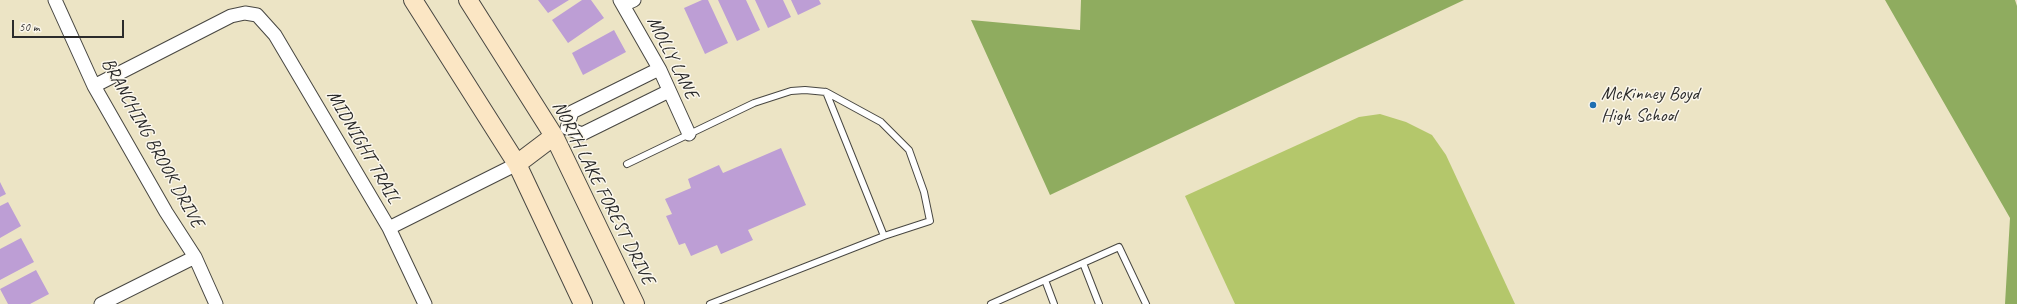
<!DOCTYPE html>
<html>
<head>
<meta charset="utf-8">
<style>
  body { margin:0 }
  #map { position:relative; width:2017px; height:304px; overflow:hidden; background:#ece4c5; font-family:Caveat,sans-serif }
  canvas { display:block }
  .scale { position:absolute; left:12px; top:20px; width:112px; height:18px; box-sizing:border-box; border:2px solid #2b2b2b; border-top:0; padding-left:5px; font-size:12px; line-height:14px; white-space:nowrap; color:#2b2b2b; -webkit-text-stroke:3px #fbf7ec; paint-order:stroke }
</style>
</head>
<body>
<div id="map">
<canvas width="2017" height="304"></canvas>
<div class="scale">50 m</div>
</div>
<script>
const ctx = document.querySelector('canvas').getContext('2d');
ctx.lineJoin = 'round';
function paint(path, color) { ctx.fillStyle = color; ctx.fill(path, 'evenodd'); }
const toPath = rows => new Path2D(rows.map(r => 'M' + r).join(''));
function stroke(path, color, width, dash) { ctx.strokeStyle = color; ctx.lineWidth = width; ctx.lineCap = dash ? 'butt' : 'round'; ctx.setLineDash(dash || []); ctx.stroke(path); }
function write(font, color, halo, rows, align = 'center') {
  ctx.font = font + ' Caveat,sans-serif'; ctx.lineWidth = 3; ctx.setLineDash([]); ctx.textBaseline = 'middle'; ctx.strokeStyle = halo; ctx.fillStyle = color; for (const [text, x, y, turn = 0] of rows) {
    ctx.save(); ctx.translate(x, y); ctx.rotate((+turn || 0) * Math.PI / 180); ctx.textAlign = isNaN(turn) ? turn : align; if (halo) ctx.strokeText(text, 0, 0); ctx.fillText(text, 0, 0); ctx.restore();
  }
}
paint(toPath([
  [1380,114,1406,122,1432,135,1446,155,1515,304,1235,304,1185,196,1359,117]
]), '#b4c76b');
paint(toPath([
  [1081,0,1464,0,1050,195,971,20,1080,30],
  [1885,0,2015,0,2017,6,2017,304,2005,304,2010,218]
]), '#8fac5f');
paint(toPath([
  [538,0,569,0,548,13],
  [582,0,591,0,604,18,568,43,552,20],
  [702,0,708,0,728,43,705,54,684,8],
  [718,0,746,0,760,30,737,41],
  [755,0,783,0,791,17,768,28],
  [791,0,819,0,821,4,798,15],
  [614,30,626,52,583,75,572,53],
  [781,148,806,205,748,230,753,240,721,254,717,245,691,256,685,243,679,245,666,216,672,214,665,199,691,188,688,179,719,165,723,173],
  [0,182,6,194,0,197],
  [8,202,21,226,0,238,0,206],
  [21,238,34,262,0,280,0,249],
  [36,270,49,294,30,304,8,304,0,289]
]), '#bd9ed5');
const service = toPath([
  [826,92,881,122,909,150,924,192,930,221,884,236],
  [627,164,754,103,791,91,805,90,826,92,884,236,710,304],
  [1083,263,1099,304],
  [1045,280,1054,304],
  [991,304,1119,247,1146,304]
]);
const minor = toPath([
  [55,0,94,86,166,212,195,257,216,304],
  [620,0,660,70,689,134],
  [623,5,634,0],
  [94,86,231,16,245,13,257,15,275,35,389,228,425,304],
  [567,128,572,112,659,69],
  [567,128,582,134,669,91],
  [389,228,517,164],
  [101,304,195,257]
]);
const secondary = toPath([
  [413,0,517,164,583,304],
  [468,0,554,136,635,304],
  [517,164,554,136]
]);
stroke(service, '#484742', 8);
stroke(minor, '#484742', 15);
stroke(secondary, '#484742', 20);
stroke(service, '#fff', 6);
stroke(minor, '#fff', 13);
stroke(secondary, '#fbe6c4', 18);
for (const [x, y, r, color] of [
  [1593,105,4,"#1f6fb2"]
]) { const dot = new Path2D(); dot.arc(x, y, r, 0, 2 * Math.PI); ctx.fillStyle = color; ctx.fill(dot); stroke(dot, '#fbf7ec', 1.5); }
write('19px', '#2b2b2b', '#fbf7ec', [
  ["MOLLY LANE",672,58,63],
  ["BRANCHING BROOK DRIVE",152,143,61],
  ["MIDNIGHT TRAIL",363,147,60],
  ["NORTH LAKE FOREST DRIVE",603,193,63]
]);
write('19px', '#2b2b2b', '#fbf7ec', [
  ["McKinney Boyd",1601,94],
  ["High School",1601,116]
], 'left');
</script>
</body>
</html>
